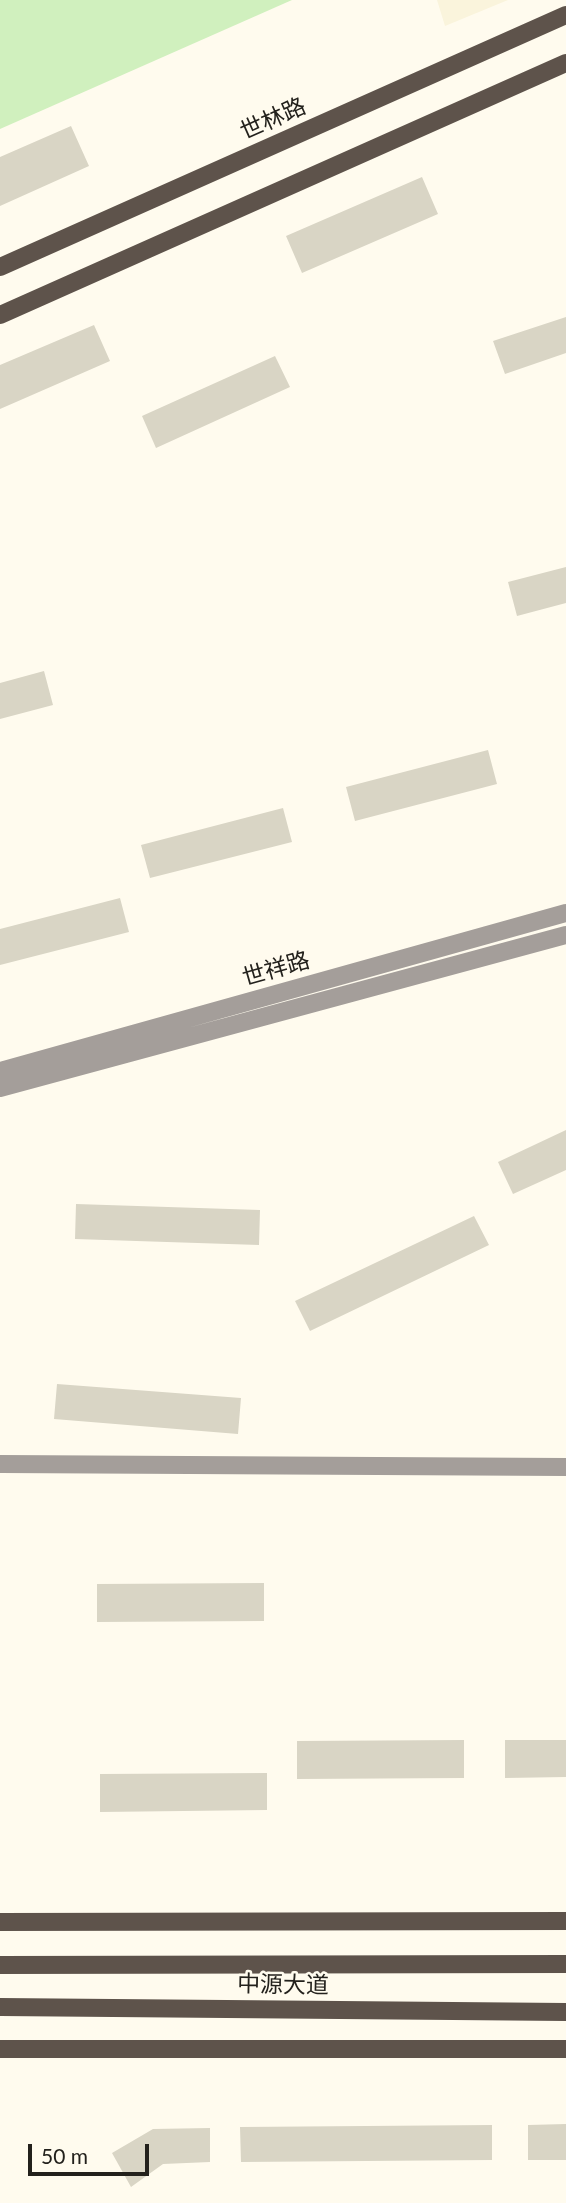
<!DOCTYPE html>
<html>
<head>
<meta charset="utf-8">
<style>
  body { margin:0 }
  #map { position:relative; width:566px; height:2203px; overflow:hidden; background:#fffbee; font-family:Lato,sans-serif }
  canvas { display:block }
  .scale { position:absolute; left:28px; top:2144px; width:121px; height:32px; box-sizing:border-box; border:4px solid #23211c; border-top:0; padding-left:9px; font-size:21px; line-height:24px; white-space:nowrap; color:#23211c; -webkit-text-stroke:5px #fffbee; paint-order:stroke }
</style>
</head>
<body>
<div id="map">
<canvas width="566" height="2203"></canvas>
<div class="scale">50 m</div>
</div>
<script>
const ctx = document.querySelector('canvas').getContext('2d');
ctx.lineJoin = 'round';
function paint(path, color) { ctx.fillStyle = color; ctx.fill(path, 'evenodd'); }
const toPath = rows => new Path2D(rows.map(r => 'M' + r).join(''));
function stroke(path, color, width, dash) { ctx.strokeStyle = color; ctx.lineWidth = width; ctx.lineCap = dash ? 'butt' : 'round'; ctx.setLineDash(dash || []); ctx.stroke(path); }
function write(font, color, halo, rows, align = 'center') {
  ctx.font = font + ' Lato,"Noto Sans SC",sans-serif'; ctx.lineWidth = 5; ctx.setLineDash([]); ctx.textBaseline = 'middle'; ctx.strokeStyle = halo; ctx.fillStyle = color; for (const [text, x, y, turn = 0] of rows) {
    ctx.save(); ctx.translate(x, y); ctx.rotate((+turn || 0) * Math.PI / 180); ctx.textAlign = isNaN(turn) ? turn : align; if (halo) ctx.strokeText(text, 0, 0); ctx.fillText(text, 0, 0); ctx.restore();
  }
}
paint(toPath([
  [437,0,508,0,445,26]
]), '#faf4dc');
paint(toPath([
  [0,0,292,0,0,129]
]), '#d0f0be');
paint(toPath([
  [71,126,89,166,0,206,0,157],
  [422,177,438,214,302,273,286,236],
  [566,317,566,353,505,374,493,341],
  [94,325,110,361,0,409,0,365],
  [275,356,290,387,156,448,142,416],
  [566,567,566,603,517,616,508,582],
  [44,671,53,705,0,719,0,683],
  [488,750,497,784,355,821,346,787],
  [283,808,292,842,150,878,141,845],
  [120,898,129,932,0,965,0,929],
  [566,1130,566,1170,513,1194,498,1162],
  [76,1204,260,1210,259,1245,75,1239],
  [474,1216,489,1245,310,1331,295,1301],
  [57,1384,241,1398,238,1434,54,1419],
  [264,1583,264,1621,97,1622,97,1584],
  [464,1740,464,1778,297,1779,297,1741],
  [505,1740,566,1740,566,1777,505,1778],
  [267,1773,267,1810,100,1812,100,1774],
  [566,2124,566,2160,528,2160,528,2125],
  [492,2125,492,2160,241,2162,240,2127],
  [210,2128,210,2162,163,2164,131,2187,112,2153,153,2129]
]), '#d9d5c5');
stroke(toPath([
  [0,1071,566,913],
  [0,1088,566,935],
  [0,1464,566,1467]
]), '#a49e9a', 18);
stroke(toPath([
  [0,267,566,15],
  [0,315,566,63],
  [0,1922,566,1921],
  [0,1965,566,1964],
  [0,2007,566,2012],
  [0,2049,566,2049]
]), '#5e534b', 18);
write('23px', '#23211c', '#fffbee', [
  ["世林路",273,119,-24],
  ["世祥路",276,969,-16],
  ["中源大道",283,1985,1]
]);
</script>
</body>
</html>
